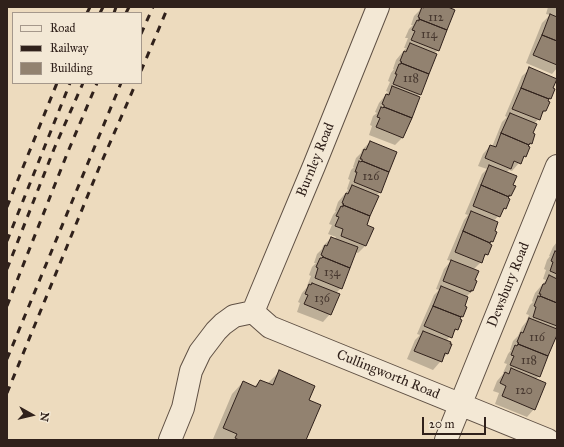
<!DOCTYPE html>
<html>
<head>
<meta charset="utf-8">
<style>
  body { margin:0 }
  #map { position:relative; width:564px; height:447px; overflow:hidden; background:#eddbbe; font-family:"IM FELL Great Primer",serif }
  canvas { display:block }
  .frame { position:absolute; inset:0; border:8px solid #30211b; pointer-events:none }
  .legend { position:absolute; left:12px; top:12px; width:130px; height:72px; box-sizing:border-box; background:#f3e8d5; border:1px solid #a5988b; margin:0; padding:5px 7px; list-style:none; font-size:12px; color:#30211b }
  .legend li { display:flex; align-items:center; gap:8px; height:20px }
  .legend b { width:20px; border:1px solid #a5988b }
  .north { position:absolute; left:12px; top:395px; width:40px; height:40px; -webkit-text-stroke:3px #f3e8d5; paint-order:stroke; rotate:98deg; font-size:11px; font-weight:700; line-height:16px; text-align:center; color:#30211b }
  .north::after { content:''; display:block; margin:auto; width:14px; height:18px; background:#30211b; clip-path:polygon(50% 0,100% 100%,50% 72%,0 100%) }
  .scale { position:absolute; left:422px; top:417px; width:64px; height:18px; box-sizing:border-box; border:2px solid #30211b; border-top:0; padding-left:5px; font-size:12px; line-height:14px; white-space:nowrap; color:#30211b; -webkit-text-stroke:3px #f3e8d5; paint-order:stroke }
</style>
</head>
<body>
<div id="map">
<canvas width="564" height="447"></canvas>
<div class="frame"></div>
<ul class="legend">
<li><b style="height:5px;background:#f3e8d5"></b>Road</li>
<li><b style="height:5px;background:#30211b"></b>Railway</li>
<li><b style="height:11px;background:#928270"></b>Building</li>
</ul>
<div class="north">N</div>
<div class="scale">20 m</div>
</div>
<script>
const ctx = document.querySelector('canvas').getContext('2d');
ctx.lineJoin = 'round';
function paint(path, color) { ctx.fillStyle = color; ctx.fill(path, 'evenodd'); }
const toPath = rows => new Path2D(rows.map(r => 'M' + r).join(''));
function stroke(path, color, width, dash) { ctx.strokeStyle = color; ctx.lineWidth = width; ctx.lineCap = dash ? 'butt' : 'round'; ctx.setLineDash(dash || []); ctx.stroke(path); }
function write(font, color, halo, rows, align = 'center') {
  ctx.font = font + ' "IM FELL Great Primer",serif'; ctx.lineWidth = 3.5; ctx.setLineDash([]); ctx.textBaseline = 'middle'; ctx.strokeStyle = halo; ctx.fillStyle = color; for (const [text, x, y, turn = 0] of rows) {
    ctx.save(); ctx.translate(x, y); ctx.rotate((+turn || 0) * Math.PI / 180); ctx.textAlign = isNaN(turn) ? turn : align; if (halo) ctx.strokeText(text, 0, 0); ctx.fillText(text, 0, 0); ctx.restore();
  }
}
paint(toPath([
  [421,7,455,7,452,10,438,50,434,54,420,94,417,97,402,138,395,145,369,135,372,126,370,125,373,116,377,113,375,112,379,103,388,92,386,91,390,82,388,81,391,73,394,69,393,69,396,60,406,48,404,48,408,38,405,38,409,29,413,25,411,25,414,16,419,11],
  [548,7,557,7,557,68,552,74,526,63,542,23,550,15,546,14],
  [530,69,552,88,550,98,547,102,545,111,534,124,532,134,534,135,531,144,527,147,525,156,512,171,509,170,506,173,512,186,510,196,507,199,505,208,494,221,494,232,496,233,492,242,489,245,487,254,482,259,481,262,473,270,474,281,476,282,472,291,466,297,462,316,459,319,457,329,446,341,451,345,447,354,433,370,407,359,415,340,420,335,417,334,434,295,439,290,436,289,444,269,451,261,447,260,464,220,468,215,465,214,482,174,487,169,478,166,483,154,490,146,492,147,502,122,507,117,505,116,522,76],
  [370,142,380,192,376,196,366,225,365,246,358,253,355,252,341,288,335,294,330,314,323,322,297,312,300,303,298,302,302,293,308,286,307,286,311,276,309,275,312,267,316,263,314,263,317,254,322,249,323,246,331,238,335,239,336,237,328,234,332,225,329,224,333,215,336,211,335,211,338,202,348,190,347,189,350,180,348,179,351,170,354,167,353,167,356,158,361,153,362,150],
  [557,242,557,329,556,330,557,332,539,376,536,379,534,409,527,417,495,404,499,393,493,391,497,381,504,373,503,373,507,364,504,363,508,354,511,350,510,350,513,341,518,336,522,327,526,322,529,315,526,314,530,305,533,302,532,301,535,293,546,280,543,279,546,270,544,269,547,260,550,256,549,256,553,247],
  [279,372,308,400,305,440,213,439,232,394,243,382,254,387,260,381,267,384]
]), '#0003');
const building = toPath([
  [422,7,424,8,424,7,448,7,455,10,447,30,419,19,420,18,418,17,422,7],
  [550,14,557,17,557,41,542,35,550,14],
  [419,19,447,30,439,51,411,40,415,31,412,30,417,20,419,21,419,19],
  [542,35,557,41,557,65,533,55,542,35],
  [410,43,437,54,429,74,401,63,402,62,400,61,404,51,406,52,410,43],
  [401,63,429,74,421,95,393,84,397,74,395,74,399,64,401,64,401,63],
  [529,67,557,79,553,88,555,89,551,99,549,98,549,99,521,88,529,67],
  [392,86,420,97,412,118,384,107,384,105,382,104,386,94,389,95,392,86],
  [521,88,549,99,548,101,550,102,546,111,543,111,540,120,512,109,521,88],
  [381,107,383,108,384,107,412,118,403,138,376,127,380,118,377,117,381,107],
  [510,113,537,124,533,133,535,134,532,144,530,143,529,145,501,133,510,113],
  [501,133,529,145,528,146,530,147,526,157,524,156,521,164,514,161,511,169,485,158,490,145,496,147,501,133],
  [370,141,397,152,389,172,362,161,362,159,360,159,364,149,366,150,370,141],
  [359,161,361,162,362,161,389,172,381,193,354,182,357,172,355,172,359,161],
  [489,165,517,176,513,185,516,186,511,196,509,195,509,197,481,185,489,165],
  [352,185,379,196,370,216,343,205,344,204,342,203,346,193,348,194,352,185],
  [481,185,509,197,508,198,510,199,506,209,504,208,500,217,473,206,481,185],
  [343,205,370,216,367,225,374,228,366,246,341,236,343,229,335,226,339,217,336,216,341,206,343,207,343,205],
  [471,211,498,222,495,231,497,232,493,242,491,241,490,243,463,231,471,211],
  [463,231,490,243,490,244,492,245,488,255,485,254,482,263,455,252,463,231],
  [331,237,358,247,350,268,323,257,323,256,321,255,325,245,327,246,331,237],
  [555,251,557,252,557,274,550,271,553,262,551,261,555,251],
  [323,257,350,268,342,289,315,278,318,268,316,267,320,258,322,258,323,257],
  [451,260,479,271,475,280,477,281,473,291,471,290,471,292,443,281,451,260],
  [549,275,557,279,557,303,540,296,541,294,539,294,543,284,545,284,549,275],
  [312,283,340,294,331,315,304,304,308,295,305,294,309,284,311,285,312,283],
  [441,286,468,297,465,306,467,307,463,317,461,316,461,317,433,306,441,286],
  [538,296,540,297,540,296,557,303,557,326,533,317,536,307,534,306,538,296],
  [433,306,461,317,460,319,462,320,458,330,455,329,452,338,424,326,433,306],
  [529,318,557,329,557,335,548,356,518,344,519,343,517,342,521,332,523,333,529,318],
  [423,331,451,342,450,344,452,344,448,354,445,353,442,362,414,351,423,331],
  [518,344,548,356,540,377,510,365,514,356,511,355,515,345,517,346,518,344],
  [511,368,546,383,535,410,502,396,506,386,500,383,505,372,509,374,511,368],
  [279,370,315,386,309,400,321,405,306,440,239,440,235,438,237,434,223,428,243,381,256,387,260,380,273,385,279,370]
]);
paint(building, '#928270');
stroke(building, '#30211b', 1);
const minor = toPath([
  [253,312,260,295,314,166,378,7],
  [253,312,270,327,548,440],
  [170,440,183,408,191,371,200,352,216,331,223,324,234,316,253,312],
  [446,440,557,166]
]);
stroke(minor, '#5f5044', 24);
stroke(minor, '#f3e8d5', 22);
stroke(toPath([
  [87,13,90,7],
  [100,13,103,7],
  [114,13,116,7],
  [126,13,129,7],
  [141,34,153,7],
  [141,71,168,7],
  [7,207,57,83],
  [7,241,70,83],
  [7,269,54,149,83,83],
  [7,306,67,154,97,83],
  [7,359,121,83],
  [7,393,99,168,136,83]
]), '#30211b', 3, [7, 7]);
write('12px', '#483930', null, [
  ["112",436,18],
  ["114",429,35],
  ["118",411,79],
  ["126",371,177],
  ["134",332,273],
  ["136",322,299],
  ["116",537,338],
  ["118",529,361],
  ["120",524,391]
]);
write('14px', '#30211b', '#f3e8d5', [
  ["Burnley Road",316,160,-68],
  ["Dewsbury Road",509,285,-68],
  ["Cullingworth Road",388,375,22]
]);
</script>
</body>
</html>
